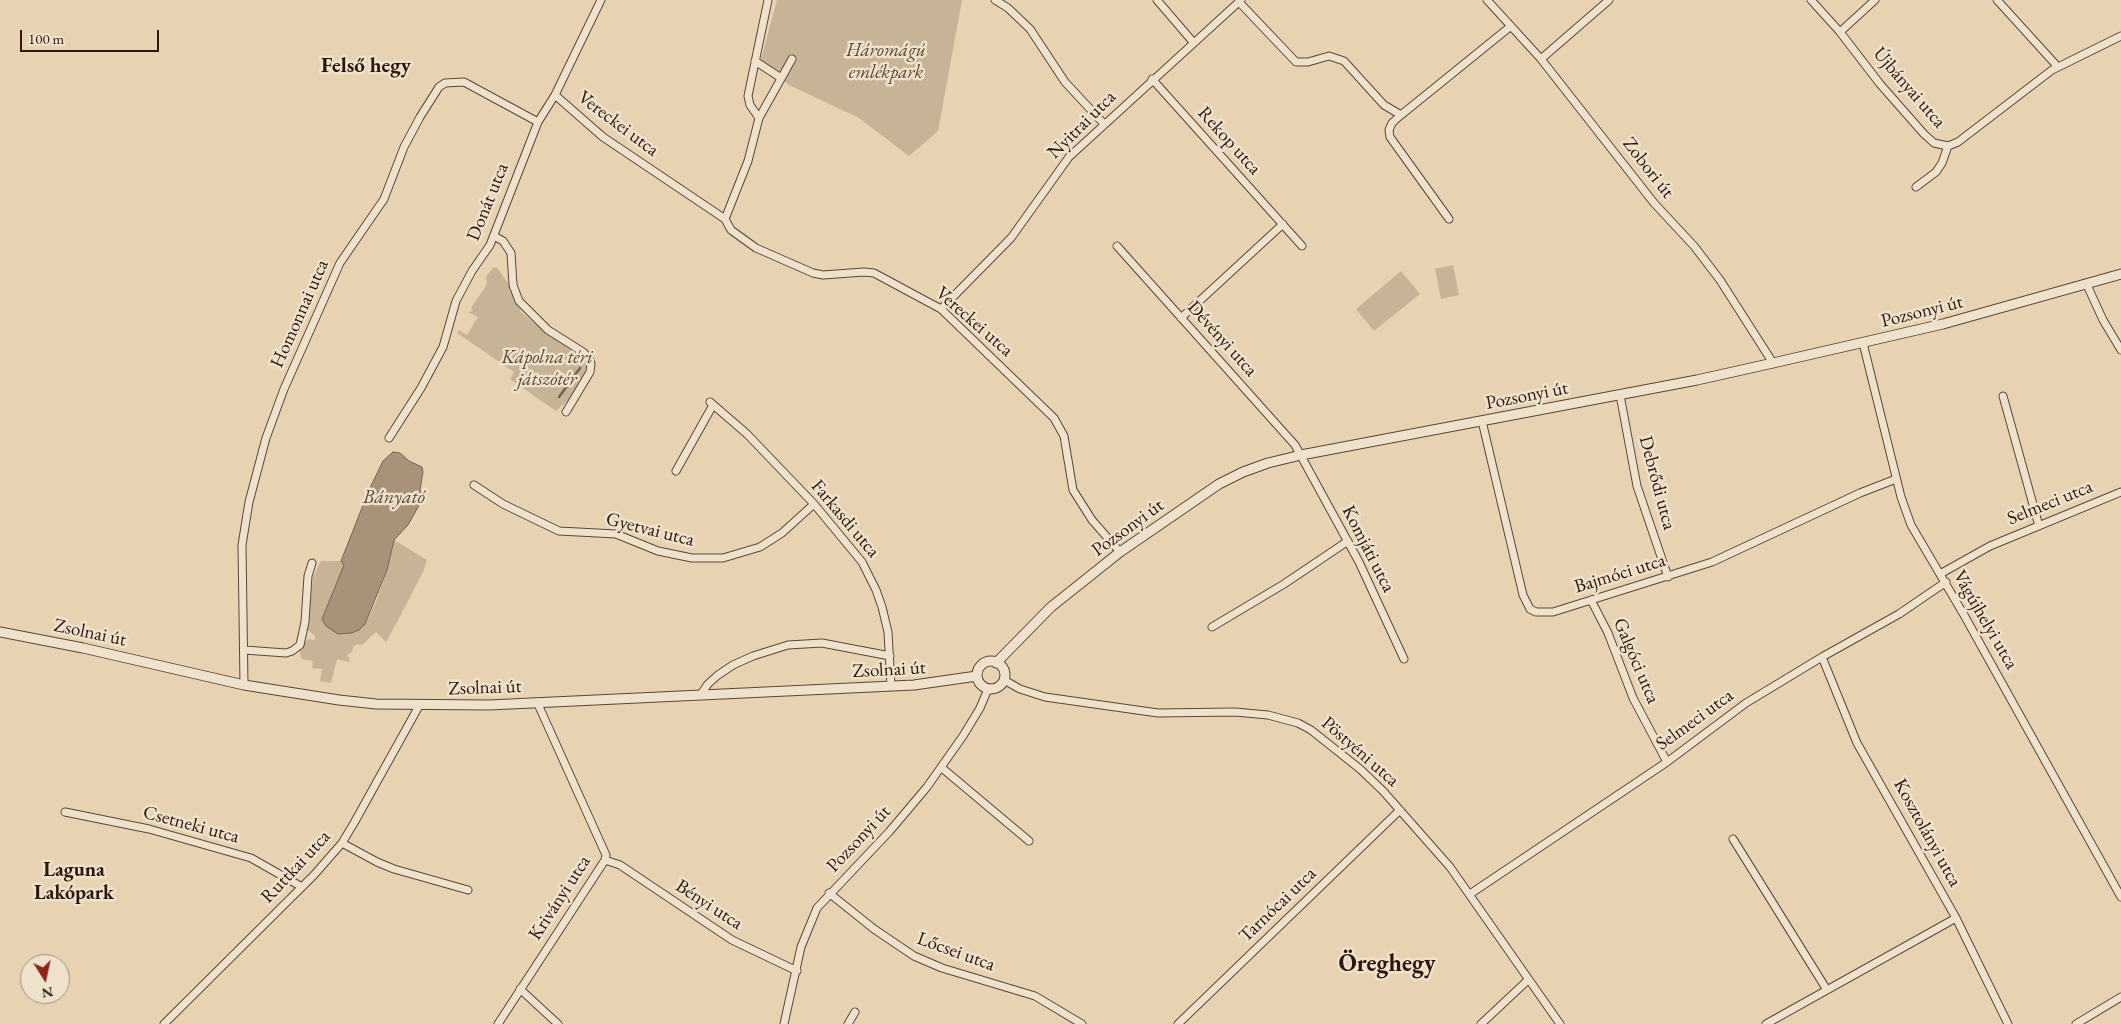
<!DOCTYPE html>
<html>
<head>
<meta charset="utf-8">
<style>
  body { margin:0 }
  #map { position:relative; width:2121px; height:1024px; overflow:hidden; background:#e7d3b2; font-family:"EB Garamond",serif }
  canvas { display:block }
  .north { position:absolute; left:20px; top:954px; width:50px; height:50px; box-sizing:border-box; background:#efe2cd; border:1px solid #a19180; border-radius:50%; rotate:170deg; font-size:14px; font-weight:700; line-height:20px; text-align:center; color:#2d170c }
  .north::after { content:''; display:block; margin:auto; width:18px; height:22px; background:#8f2418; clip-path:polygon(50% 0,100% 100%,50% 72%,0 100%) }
  .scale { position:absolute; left:20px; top:30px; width:139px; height:22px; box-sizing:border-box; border:2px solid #2d170c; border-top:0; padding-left:6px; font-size:15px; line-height:18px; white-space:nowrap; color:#2d170c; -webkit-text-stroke:4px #efe2cd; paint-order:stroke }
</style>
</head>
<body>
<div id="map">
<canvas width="2121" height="1024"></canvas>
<div class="north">N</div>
<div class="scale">100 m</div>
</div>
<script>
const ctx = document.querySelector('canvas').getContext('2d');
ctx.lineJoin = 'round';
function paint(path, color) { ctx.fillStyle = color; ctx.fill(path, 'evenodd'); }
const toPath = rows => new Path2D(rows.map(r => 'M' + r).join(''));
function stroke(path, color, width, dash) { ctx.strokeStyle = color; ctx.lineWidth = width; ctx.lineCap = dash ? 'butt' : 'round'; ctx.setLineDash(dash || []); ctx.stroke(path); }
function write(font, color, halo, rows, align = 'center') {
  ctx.font = font + ' "EB Garamond",serif'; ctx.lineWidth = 5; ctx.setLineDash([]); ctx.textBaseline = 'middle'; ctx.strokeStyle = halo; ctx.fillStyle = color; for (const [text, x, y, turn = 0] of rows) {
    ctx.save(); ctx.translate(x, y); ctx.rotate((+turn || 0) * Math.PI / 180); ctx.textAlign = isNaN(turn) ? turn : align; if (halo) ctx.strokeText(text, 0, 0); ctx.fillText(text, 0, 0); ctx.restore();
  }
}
paint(toPath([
  [777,0,962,0,938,131,909,156,859,118,789,85,763,63,761,59],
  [1453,265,1459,295,1441,299,1435,269],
  [494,267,497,268,508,283,521,312,550,336,584,358,587,365,585,372,570,398,556,411,510,379,514,372,457,333,459,330,467,335,478,317,468,312,473,311,471,308,484,289,487,283,486,277],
  [1401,271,1420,294,1374,331,1356,309],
  [394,540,427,560,423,572,397,622,386,642,376,632,362,645,357,644,353,647,352,652,347,655,350,660,349,662,337,659,331,683,320,681,322,669,312,668,313,661,302,659,299,650,302,644,309,639,315,640,315,636,307,629,313,577,321,561,341,561,344,565,322,618,338,634,351,633,359,630,365,624,376,602,387,570]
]), '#c7b396');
const water = toPath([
  [393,452,400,453,409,461,422,467,423,472,420,489,422,500,408,525,394,540,387,570,365,624,359,630,351,633,338,634,326,626,322,619,344,565,341,561,369,490,383,461,393,452]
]);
paint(water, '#a8937a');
stroke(water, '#77614e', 1);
stroke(toPath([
  [559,397,580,368]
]), '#77614e', 2.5);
const minor = toPath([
  [995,0,1008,8,1030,29,1065,82,1104,124],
  [1157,0,1193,42],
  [1487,0,1541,59,1654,203,1694,246,1720,280,1773,363],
  [1811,0,1840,32,1880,84,1924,134,1934,143,1948,146,1958,142,2052,70,2121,36],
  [1997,0,2057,66],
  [1239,2,1296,62,1308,62,1329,56,1344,61,1384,105,1401,115,1511,26],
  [1840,32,1875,0],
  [1541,59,1609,0],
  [755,61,781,78],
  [1152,79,1302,246],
  [555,95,603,137,725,219,731,230,756,248,813,273,823,275,864,272,874,273,941,309,1054,418,1064,436,1073,490,1092,520,1120,552],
  [1401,115,1392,123,1389,130,1390,137,1449,219],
  [759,118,750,105,748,96,768,0],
  [1916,187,1936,172,1942,163,1948,146],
  [725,219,748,161,759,118,792,59],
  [494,236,503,241,511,253,513,285,519,301,548,330,583,352,589,358,591,364,590,372,566,412],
  [1117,246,1295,445,1359,562,1404,659],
  [2087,285,2103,320,2121,350],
  [941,309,1011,238,1069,157,1241,0],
  [1181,318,1283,224],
  [1863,343,1901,497,1911,525,1964,615,2121,897],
  [1620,395,1637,486,1668,577],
  [2003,396,2039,526],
  [710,402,747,434,814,504,862,562,876,590,882,607,888,632,891,686],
  [1482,421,1523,595,1530,609,1536,612,1553,612,1712,562,1860,493,1896,479],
  [389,438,421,388,443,347,456,301,472,271,490,245,538,122,555,95,601,0],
  [676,471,713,405],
  [474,485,503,504,559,531,616,534,658,551,692,558,723,558,760,547,782,533,814,504],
  [1940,574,1990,546,2121,492],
  [1591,600,1608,633,1633,698,1667,762],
  [1212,627,1284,584,1348,541],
  [244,650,286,653,292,651,300,645,305,622,308,576,312,563],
  [1822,657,1857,743,1956,918,2008,1024],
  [1004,680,1020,689,1045,697,1158,713,1235,712,1268,715,1298,723,1311,730,1360,769,1383,791,1450,867,1560,1024],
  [244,685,242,545,249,502,266,438,284,389,340,263,384,199,404,147,420,117,439,87,445,83,464,82,538,122],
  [701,694,708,684,718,675,733,665,753,656,788,645,822,643,890,656],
  [942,768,1029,841],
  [65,812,149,829,251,858,302,887],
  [1733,839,1827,990],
  [342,843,377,862,394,869,468,890],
  [605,860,620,865,732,940,797,971],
  [829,893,874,929,914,956,942,968,1035,996,1082,1024],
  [1470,894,1667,762,1746,703,1822,657,1899,614,1946,582],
  [520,989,558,1024],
  [164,1024,314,875,342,843,354,823,419,706],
  [498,1024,605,860,606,855,537,702],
  [784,1024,801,947,817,908,889,832,927,787,963,736,980,708,988,689],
  [848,1024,855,1012],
  [1178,1024,1400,810],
  [1481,1024,1528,980],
  [1766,1024,1956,918],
  [2076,1024,2121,997]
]);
const tertiary = toPath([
  [0,632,83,648,244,685,339,700,376,704,489,705,914,685,977,676],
  '977 675a14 14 0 1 1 28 0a14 14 0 1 1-28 0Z',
  [996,663,1051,607,1120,552,1219,484,1243,472,1268,463,1301,455,1697,380,1773,363,1943,324,2121,274]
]);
stroke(minor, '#5c4636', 9);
stroke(tertiary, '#5c4636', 11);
stroke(minor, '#efe2cd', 7);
stroke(tertiary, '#efe2cd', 9);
write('italic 19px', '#5b4635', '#efe2cd', [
  ["Háromágú",886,51],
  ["emlékpark",886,73],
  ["Kápolna téri",547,358],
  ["játszótér",547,380]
]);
write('19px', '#2d170c', '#efe2cd', [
  ["Újbányai utca",1909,88,49],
  ["Vereckei utca",618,124,37],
  ["Nyitrai utca",1082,125,-45],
  ["Rekop utca",1229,141,48],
  ["Zobori út",1648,168,52],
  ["Donát utca",488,202,-68],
  ["Pozsonyi út",1922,312,-14],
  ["Homonnai utca",300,314,-66],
  ["Vereckei utca",974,322,41],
  ["Dévényi utca",1222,339,48],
  ["Pozsonyi út",1527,396,-11],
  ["Debrődi utca",1657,483,75],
  ["Selmeci utca",2050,503,-22],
  ["Farkasdi utca",845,519,50],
  ["Pozsonyi út",1128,528,-36],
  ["Gyetvai utca",650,530,14],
  ["Komjáti utca",1368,549,63],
  ["Bajmóci utca",1620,574,-17],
  ["Vágújhelyi utca",1985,620,60],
  ["Zsolnai út",90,633,12],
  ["Galgóci utca",1636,661,67],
  ["Zsolnai út",889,670,-3],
  ["Zsolnai út",485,688,-2],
  ["Selmeci utca",1695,720,-36],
  ["Pöstyéni utca",1360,752,41],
  ["Csetneki utca",191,825,15],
  ["Kosztolányi utca",1927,833,61],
  ["Pozsonyi út",859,839,-47],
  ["Ruttkai utca",296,867,-47],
  ["Kriványi utca",560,898,-57],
  ["Bényi utca",709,905,33],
  ["Tarnócai utca",1278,905,-44],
  ["Lőcsei utca",956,952,20]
]);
write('italic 20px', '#5e4938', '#efe2cd', [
  ["Bányató",394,498]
]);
write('bold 20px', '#2d170c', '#efe2cd', [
  ["Laguna",74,871],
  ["Lakópark",74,894]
]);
write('bold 21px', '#2d170c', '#efe2cd', [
  ["Felső hegy",366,66]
]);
write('bold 24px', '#2d170c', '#efe2cd', [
  ["Öreghegy",1387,964]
]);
</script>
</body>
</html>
